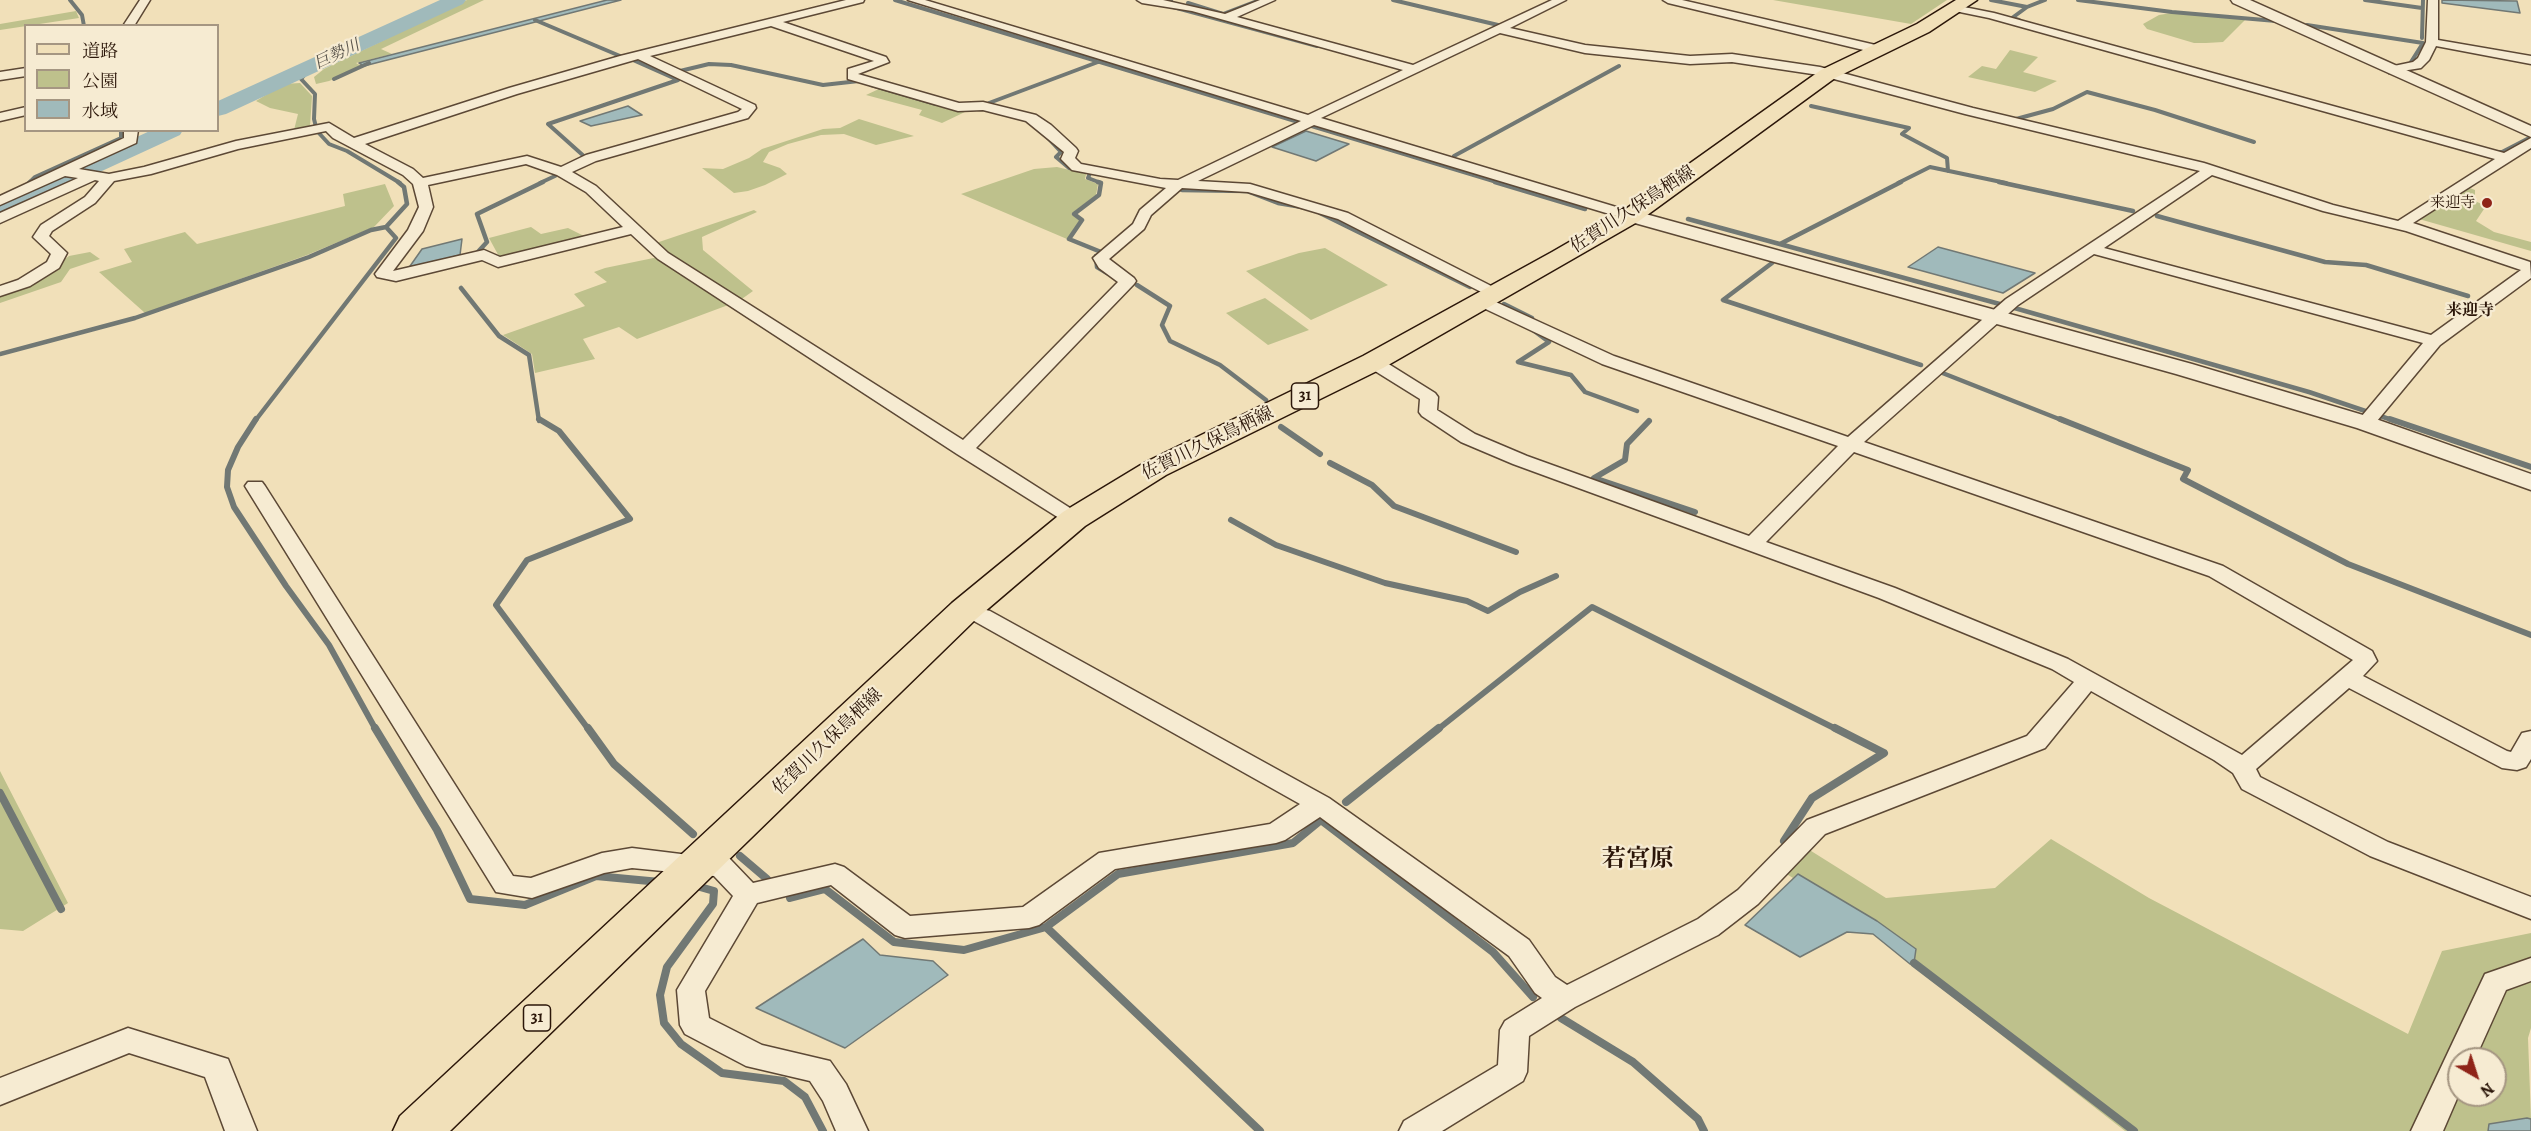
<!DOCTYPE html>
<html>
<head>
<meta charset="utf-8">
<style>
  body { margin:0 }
  #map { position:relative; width:2531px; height:1131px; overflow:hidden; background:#f1e0b9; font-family:Alegreya,"Noto Serif JP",serif }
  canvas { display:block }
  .legend { position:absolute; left:24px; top:24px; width:195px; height:108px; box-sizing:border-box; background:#f6ebd2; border:2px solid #a59682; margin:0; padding:8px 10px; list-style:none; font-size:18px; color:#2b1609 }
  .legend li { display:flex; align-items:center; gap:12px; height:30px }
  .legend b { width:30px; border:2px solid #a59682 }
  .north { position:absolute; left:2447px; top:1047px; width:60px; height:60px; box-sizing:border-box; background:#f6ebd2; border:2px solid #a59682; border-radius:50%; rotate:141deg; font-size:16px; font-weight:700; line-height:24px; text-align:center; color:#2b1609 }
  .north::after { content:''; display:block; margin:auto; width:21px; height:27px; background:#8f2418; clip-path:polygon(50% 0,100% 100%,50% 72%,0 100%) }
</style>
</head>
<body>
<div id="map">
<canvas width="2531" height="1131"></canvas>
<ul class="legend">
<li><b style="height:8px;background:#f1e0b9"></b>道路</li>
<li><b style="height:16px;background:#bec18c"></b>公園</li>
<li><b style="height:16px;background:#a0babb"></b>水域</li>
</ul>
<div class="north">N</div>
</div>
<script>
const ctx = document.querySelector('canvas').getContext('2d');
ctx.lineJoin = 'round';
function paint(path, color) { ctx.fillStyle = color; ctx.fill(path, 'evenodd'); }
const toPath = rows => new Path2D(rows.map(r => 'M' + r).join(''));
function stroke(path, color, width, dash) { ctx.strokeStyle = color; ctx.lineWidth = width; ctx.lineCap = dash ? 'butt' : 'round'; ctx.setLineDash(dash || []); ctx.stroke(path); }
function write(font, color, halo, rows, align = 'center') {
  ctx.font = font + ' Alegreya,"Noto Serif JP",serif'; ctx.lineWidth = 4.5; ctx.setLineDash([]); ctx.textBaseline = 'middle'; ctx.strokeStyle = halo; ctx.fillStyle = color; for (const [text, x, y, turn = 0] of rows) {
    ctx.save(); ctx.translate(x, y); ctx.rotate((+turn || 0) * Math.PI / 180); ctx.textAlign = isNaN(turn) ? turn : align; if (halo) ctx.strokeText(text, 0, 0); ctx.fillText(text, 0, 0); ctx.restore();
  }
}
paint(toPath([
  [467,0,484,0,381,49,392,54,356,63,363,67,329,81,316,84,314,77,324,69],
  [1773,0,1947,0,1911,24],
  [76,11,79,18,0,30,0,24],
  [2171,13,2246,19,2223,42,2206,43,2194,43,2147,29,2143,24,2159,15],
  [2010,50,2038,57,2023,72,2057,81,2035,92,1968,77,1982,66,1996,69],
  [300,83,312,96,310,127,294,130,298,114,270,108,256,101,284,84],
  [881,88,967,111,942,123,919,115,922,110,866,95],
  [859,119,914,136,876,145,844,134,821,135,788,144,769,152,763,162,780,168,787,174,765,185,748,191,734,193,702,168,723,169,749,158,762,149,823,129,840,128],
  [1057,167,1086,174,1085,179,1098,184,1096,195,1071,214,1080,220,1067,239,961,194,1034,169],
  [385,184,394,206,374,227,307,255,145,313,99,272,132,262,124,249,185,232,197,244,345,206,343,194],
  [2467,187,2475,190,2475,201,2486,206,2476,221,2494,232,2531,242,2531,251,2419,219],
  [754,210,757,212,702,237,703,250,753,291,739,301,637,339,619,327,583,339,595,359,535,373,532,354,503,335,585,306,574,294,607,282,594,272,605,268,668,255,656,243],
  [531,227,541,234,568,228,586,237,501,260,489,238],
  [1325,248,1388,285,1311,320,1246,271,1299,253],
  [90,252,100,259,70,269,61,282,0,303,0,294,40,279,69,256],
  [1265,298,1309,330,1268,345,1226,313],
  [0,771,68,903,23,931,0,929],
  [2051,839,2149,898,2408,1034,2442,951,2531,933,2531,1028,2528,1038,2531,1119,2526,1118,2490,1124,2488,1131,2125,1131,1910,964,1914,963,1916,949,1877,921,1798,874,1793,878,1777,868,1800,844,1886,898,1995,888],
  [2459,1059,2495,1059,2495,1095,2459,1095]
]), '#bec18c');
const water = toPath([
  [607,0,621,0,364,66,359,63,607,0],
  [2442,0,2517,1,2520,13,2442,3,2442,0],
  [628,106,642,115,591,126,580,121,628,106],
  [1306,131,1349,144,1316,161,1272,147,1306,131],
  [462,239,460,255,408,269,422,249,462,239],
  [1938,247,2035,273,2003,293,1908,267,1938,247],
  [1798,874,1877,921,1916,949,1914,963,1910,964,1873,934,1847,932,1800,957,1745,925,1798,874],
  [863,939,880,955,933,961,948,975,845,1048,756,1008,863,939],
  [2527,1118,2531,1119,2531,1131,2488,1131,2489,1124,2527,1118]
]);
paint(water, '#a0babb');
stroke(water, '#717874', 1.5);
stroke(toPath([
  [70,0,82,15,84,26],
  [895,0,1500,183],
  [1160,0,1171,1],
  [1393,0,1498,25],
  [1991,0,2027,7,2012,18,2019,20],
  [2078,0,2172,12,2276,21],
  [2365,0,2422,8],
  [1188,3,1223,14,1260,0],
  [1173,7,1317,46],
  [2027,7,2045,0],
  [535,20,620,56],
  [2307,25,2423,43,2411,62],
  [2422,38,2423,0],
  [312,66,301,79,315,94,314,119,317,131,329,144,347,151,400,183],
  [680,71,709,64,731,65,823,85,859,81],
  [334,79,369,63],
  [871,85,936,104],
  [989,103,1098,62],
  [1811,106,1909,128,1902,134,1947,158,1948,171],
  [2016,119,2053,109,2087,92,2155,110,2254,142],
  [1048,138,1061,152,1056,157,1069,168,1078,170],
  [2494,152,2502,152,2531,137],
  [1454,156,1619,66],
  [582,160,586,158,548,124,678,80,633,60],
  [1090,173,1088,178,1101,183],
  [29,183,35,177,121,138,121,130],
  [540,183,555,176],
  [1898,183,1930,167,2006,183]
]), '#717874', 4);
stroke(toPath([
  [1098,182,1101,183,1099,195,1074,214,1082,220,1069,239,1101,252],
  [1495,182,1585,209],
  [1999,182,2133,211],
  [28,184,30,182],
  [1182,190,1247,191,1278,203,1302,207],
  [1320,213,1470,287],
  [2157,216,2325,262,2366,265,2468,296],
  [1688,219,2018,309,2309,392,2395,421],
  [1780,244,1901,182],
  [476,254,487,242,477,214,543,182],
  [1096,256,1097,267,1107,273],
  [1772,263,1723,300,1921,365],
  [1137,285,1170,306,1162,325,1170,341,1220,365,1266,400],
  [461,288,499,336,529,355,539,421],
  [1504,304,1532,318],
  [1533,330,1549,342,1518,362,1571,375,1585,392,1637,411],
  [0,354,135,318,309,257,371,230,386,227],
  [1940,372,2064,421],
  [255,421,396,238,386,227,407,204,404,187,398,182]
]), '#717874', 4.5);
stroke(toPath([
  [256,419,238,447,228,470,227,487,234,507,286,586,329,645,376,730],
  [539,419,559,431,630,519,527,560,496,605,589,730],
  [2060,419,2188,470,2183,479,2348,564,2531,635],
  [2390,419,2531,467],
  [1649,421,1627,444,1625,460,1594,478,1695,512],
  [1281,427,1320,454],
  [1330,463,1372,485,1394,506,1516,552],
  [1231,520,1276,545,1385,583,1467,601,1488,611,1520,592,1556,576],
  [1437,730,1592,607,1838,730]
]), '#717874', 6);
stroke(toPath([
  [375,728,437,830,470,899,525,905,596,876,660,882],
  [588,728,614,764,693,834],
  [0,793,61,909],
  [1346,802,1439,728],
  [1784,841,1812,798,1884,753,1835,728],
  [740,856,767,879],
  [693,885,714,891,713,904,667,967,660,995,664,1023,681,1044,722,1073,784,1081,805,1097,823,1131],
  [790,898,825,889,894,942,964,950,1046,927,1260,1131],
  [1046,927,1118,874,1293,843,1321,820,1493,952,1533,997],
  [1914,963,2134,1131],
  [1561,1018,1633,1062,1698,1119,1704,1131]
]), '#717874', 8);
paint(toPath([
  [440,0,466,0,463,4,226,114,218,116,218,101,440,0],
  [152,130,183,130,180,135,0,218,0,200,152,130]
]), '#a0babb');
const minor = toPath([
  [140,0,150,0,134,26,123,26,140,0],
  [846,0,864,0,863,2,783,22,886,57,889,62,858,74,959,103,983,102,1036,115,1051,125,1076,148,1078,151,1075,158,1081,164,1160,179,1178,180,1301,121,908,0,925,0,1308,115,1403,70,1192,11,1142,3,1137,0,1163,0,1225,14,1260,0,1275,0,1237,17,1413,65,1552,0,1566,0,1510,28,1585,45,1690,56,1732,54,1820,67,1973,108,2204,163,2333,205,2398,221,2495,159,1989,18,1950,10,1948,8,1954,5,1994,13,2504,153,2531,138,2531,148,2413,223,2530,262,2531,278,2440,345,2372,427,2358,427,2356,423,2423,343,2094,254,2018,305,1864,442,2223,566,2372,651,2377,661,2363,676,2507,751,2511,752,2522,733,2531,731,2531,759,2526,767,2517,770,2502,768,2349,688,2256,769,2260,777,2388,842,2531,897,2531,919,2370,856,2242,789,2233,773,2214,760,2091,691,2045,748,1825,834,1758,904,1718,935,1575,1007,1529,1036,1527,1072,1523,1081,1442,1131,1399,1131,1404,1121,1498,1065,1500,1030,1505,1021,1542,998,1535,993,1509,956,1320,817,1285,840,1276,843,1115,869,1039,925,1029,928,905,938,895,935,831,885,757,903,705,991,709,1018,762,1045,830,1061,846,1084,868,1131,836,1131,823,1101,810,1081,746,1066,685,1034,680,1025,677,990,733,896,714,876,632,868,604,873,532,898,496,892,245,486,248,482,262,482,265,486,513,876,531,878,602,853,632,848,697,856,721,856,730,859,753,883,835,864,844,867,910,916,1023,907,1099,853,1270,824,1300,804,974,621,956,616,953,611,956,606,964,604,990,611,1329,798,1529,940,1555,977,1567,985,1698,919,1738,890,1807,820,2027,736,2074,682,2052,669,1879,598,1513,464,1461,442,1422,416,1419,412,1420,399,1367,366,1364,362,1367,358,1379,358,1435,393,1438,397,1437,410,1475,434,1527,456,1749,536,1838,446,1602,364,1475,304,1473,301,1475,298,1487,298,1614,356,1848,437,2006,299,2200,171,1965,114,1819,75,1732,62,1690,64,1585,53,1500,33,1321,118,1636,213,1638,216,1636,219,1626,219,1314,125,1198,181,1250,184,1348,213,1501,291,1503,294,1495,299,1338,219,1248,192,1182,188,1151,215,1144,229,1109,259,1134,278,1136,281,1134,284,976,448,1081,515,1084,519,1081,523,1074,525,1067,523,957,454,658,259,631,234,498,267,482,260,396,281,377,277,375,274,408,230,419,207,413,184,403,175,333,138,326,131,238,149,151,174,114,181,95,203,52,231,49,236,67,253,59,268,30,286,0,296,0,286,18,280,47,262,51,254,33,237,41,225,85,197,99,181,95,180,0,223,0,213,78,178,65,176,0,205,0,196,124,138,124,130,138,130,136,143,79,169,109,174,144,167,236,141,329,123,354,138,509,88,620,56,846,0],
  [771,26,874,61,848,69,848,79,958,111,983,110,1026,121,1064,152,1061,159,1072,170,1166,188,1140,210,1133,224,1093,258,1099,268,1118,282,963,440,668,253,596,186,572,172,596,161,748,118,756,108,755,105,650,56,771,26],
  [638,59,742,109,738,112,586,155,561,167,527,156,423,178,413,169,365,144,517,94,638,59],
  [526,164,557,175,586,192,623,227,500,257,484,250,393,271,423,231,433,207,428,185,526,164],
  [2212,175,2323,211,2406,231,2521,270,2431,335,2104,248,2212,175],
  [1854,452,2209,576,2353,660,2242,755,2068,659,1895,588,1766,542,1854,452],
  [1663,0,1682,0,1880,46,1886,50,1880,54,1668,3,1663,0],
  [2428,0,2438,0,2438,40,2531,56,2531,64,2436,46,2429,60,2421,68,2389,73,2389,67,2413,62,2418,58,2426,42,2428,0],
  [26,68,26,76,0,80,0,72,26,68],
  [26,107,26,115,0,121,0,113,26,107],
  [2531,958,2531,981,2506,990,2475,1059,2459,1059,2459,1094,2443,1131,2411,1131,2485,974,2531,958],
  [128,1028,228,1059,257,1131,225,1131,205,1077,129,1053,0,1105,0,1078,128,1028]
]);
const tertiary = toPath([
  [2231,0,2250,0,2531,126,2531,137,2233,3,2231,0],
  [1631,210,2192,364,2373,418,2531,474,2531,490,2357,428,2176,374,1624,220,1622,216,1624,212,1631,210]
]);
const primary = toPath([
  [1956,0,1977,0,1929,32,1835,78,1639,221,1383,368,1166,475,1085,526,976,619,450,1131,393,1131,400,1116,952,603,1063,512,1144,463,1363,356,1552,252,1623,211,1821,70,1917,24,1956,0]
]);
stroke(minor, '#5c4835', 3);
stroke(tertiary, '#5c4835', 3);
stroke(primary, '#2b1609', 3);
paint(minor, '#f6ebd2');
paint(tertiary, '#f6ebd2');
paint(primary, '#f1e0b9');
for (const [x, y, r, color] of [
  [2487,203,6,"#8f2418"]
]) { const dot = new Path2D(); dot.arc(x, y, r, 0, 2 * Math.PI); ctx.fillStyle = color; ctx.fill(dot); stroke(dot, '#f6ebd2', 2); }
write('15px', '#2b1609', '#f6ebd2', [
  ["来迎寺",2475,203]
], 'right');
write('italic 16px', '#544f47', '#f6ebd2', [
  ["巨勢川",337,55,-25]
]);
write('bold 16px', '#2b1609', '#f6ebd2', [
  ["来迎寺",2470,311]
]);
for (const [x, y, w] of [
  [1305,396,27],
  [537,1018,27]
]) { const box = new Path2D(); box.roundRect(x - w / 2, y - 13, w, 26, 4.5); ctx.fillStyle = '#f6ebd2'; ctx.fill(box); stroke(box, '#2b1609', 1.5); }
write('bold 16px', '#2b1609', null, [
  ["31",1305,396],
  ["31",537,1018]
]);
write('18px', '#2b1609', '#f6ebd2', [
  ["佐賀川久保鳥栖線",1633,210,-33],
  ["佐賀川久保鳥栖線",1208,444,-26],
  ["佐賀川久保鳥栖線",828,742,-44]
]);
write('bold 24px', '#2b1609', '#f6ebd2', [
  ["若宮原",1638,860]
]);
</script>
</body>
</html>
